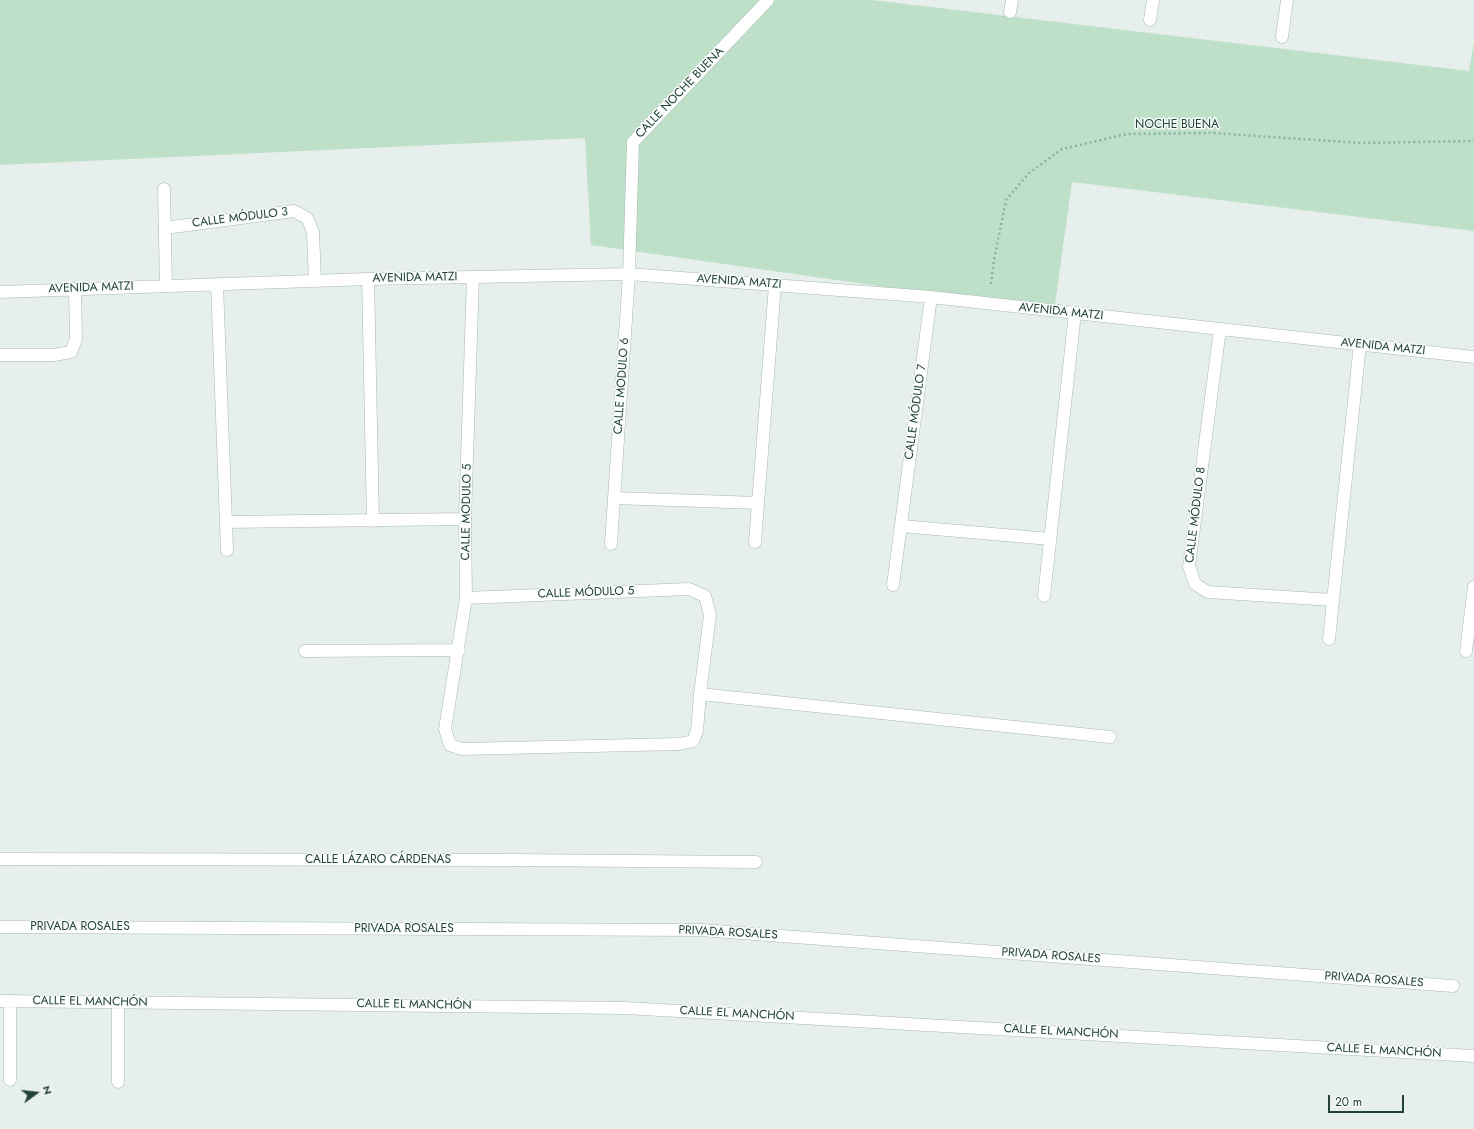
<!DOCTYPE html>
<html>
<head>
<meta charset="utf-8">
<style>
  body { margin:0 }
  #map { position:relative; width:1474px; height:1129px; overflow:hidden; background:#e6efeb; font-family:Jost,sans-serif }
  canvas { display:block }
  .north { position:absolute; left:16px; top:1073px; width:40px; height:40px; -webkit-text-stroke:3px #f7fbf9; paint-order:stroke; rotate:75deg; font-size:11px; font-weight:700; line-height:16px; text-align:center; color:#24423a }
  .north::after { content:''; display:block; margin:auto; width:14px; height:18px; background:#24423a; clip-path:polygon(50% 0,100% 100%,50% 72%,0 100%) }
  .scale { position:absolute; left:1328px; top:1095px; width:76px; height:18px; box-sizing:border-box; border:2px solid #24423a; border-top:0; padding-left:5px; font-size:12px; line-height:14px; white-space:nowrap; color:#24423a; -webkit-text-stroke:3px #f7fbf9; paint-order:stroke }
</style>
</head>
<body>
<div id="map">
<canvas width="1474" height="1129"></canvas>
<div class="north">N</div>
<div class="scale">20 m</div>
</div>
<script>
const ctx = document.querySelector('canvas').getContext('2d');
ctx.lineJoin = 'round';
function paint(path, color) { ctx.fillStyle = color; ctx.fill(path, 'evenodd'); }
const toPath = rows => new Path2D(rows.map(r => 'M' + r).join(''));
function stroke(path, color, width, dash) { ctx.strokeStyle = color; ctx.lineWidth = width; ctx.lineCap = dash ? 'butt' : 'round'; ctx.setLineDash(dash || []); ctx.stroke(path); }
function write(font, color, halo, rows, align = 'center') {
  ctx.font = font + ' Jost,sans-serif'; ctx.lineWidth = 3; ctx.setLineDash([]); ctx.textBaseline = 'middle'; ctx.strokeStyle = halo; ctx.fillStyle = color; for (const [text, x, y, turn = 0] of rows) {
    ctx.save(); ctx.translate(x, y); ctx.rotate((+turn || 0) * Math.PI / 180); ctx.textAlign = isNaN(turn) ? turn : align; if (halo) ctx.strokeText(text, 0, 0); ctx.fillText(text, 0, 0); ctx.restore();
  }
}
paint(toPath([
  [0,0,872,0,1469,71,1474,42,1474,231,1072,182,1054,311,591,245,585,138,0,165]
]), '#bfe0c8');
const street = toPath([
  [1010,12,1012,0],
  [1150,20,1153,0],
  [1282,37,1287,0],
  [164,189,166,286],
  [165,228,294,211,307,218,313,232,315,281],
  [368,279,373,521],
  [217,284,227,550],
  [0,292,368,279,629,274,931,297,1474,357],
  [1220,329,1189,566,1195,584,1208,592,1333,600],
  [0,355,54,355,71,352,76,339,75,289],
  [614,498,758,503],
  [226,522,465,519],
  [901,526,1050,539],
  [755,542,775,285],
  [611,544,629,274,633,142,768,0],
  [893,585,931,297],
  [1044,596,1075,313],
  [466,598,689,589,705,596,710,615,700,694,697,731,693,741,679,744,462,749,450,745,445,729,466,598,465,519,473,277],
  [1329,639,1360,344],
  [305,651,459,650],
  [1466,651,1474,587],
  [700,694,1110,737],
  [0,859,513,860,756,862],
  [0,927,701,930,1453,986],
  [0,1001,625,1008,1474,1056],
  [118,1002,118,1082],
  [10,1080,10,1001]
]);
stroke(street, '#a8b8b2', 13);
stroke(toPath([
  [991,284,994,260,1006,200,1029,173,1062,149,1127,134,1212,133,1361,143,1474,141]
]), '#86b3a5', 2.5, [2, 3]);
stroke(street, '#fff', 12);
write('12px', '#24423a', '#f7fbf9', [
  ["CALLE NOCHE BUENA",680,93,-46],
  ["NOCHE BUENA",1177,125],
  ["CALLE MÓDULO 3",240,218,-7],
  ["AVENIDA MATZI",415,278,-1],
  ["AVENIDA MATZI",739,282,4],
  ["AVENIDA MATZI",91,288,-2],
  ["AVENIDA MATZI",1061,312,6],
  ["AVENIDA MATZI",1383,347,6],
  ["CALLE MODULO 6",622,386,-86],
  ["CALLE MÓDULO 7",916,412,-82],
  ["CALLE MODULO 5",467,512,-89],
  ["CALLE MÓDULO 8",1196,515,-83],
  ["CALLE MÓDULO 5",586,593,-2],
  ["CALLE LÁZARO CÁRDENAS",378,860],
  ["PRIVADA ROSALES",80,927],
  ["PRIVADA ROSALES",404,929],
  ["PRIVADA ROSALES",728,933,3],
  ["PRIVADA ROSALES",1051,956,4],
  ["PRIVADA ROSALES",1374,980,4],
  ["CALLE EL MANCHÓN",90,1002,1],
  ["CALLE EL MANCHÓN",414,1005,1],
  ["CALLE EL MANCHÓN",737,1014,3],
  ["CALLE EL MANCHÓN",1061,1032,3],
  ["CALLE EL MANCHÓN",1384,1051,3]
]);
</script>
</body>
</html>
